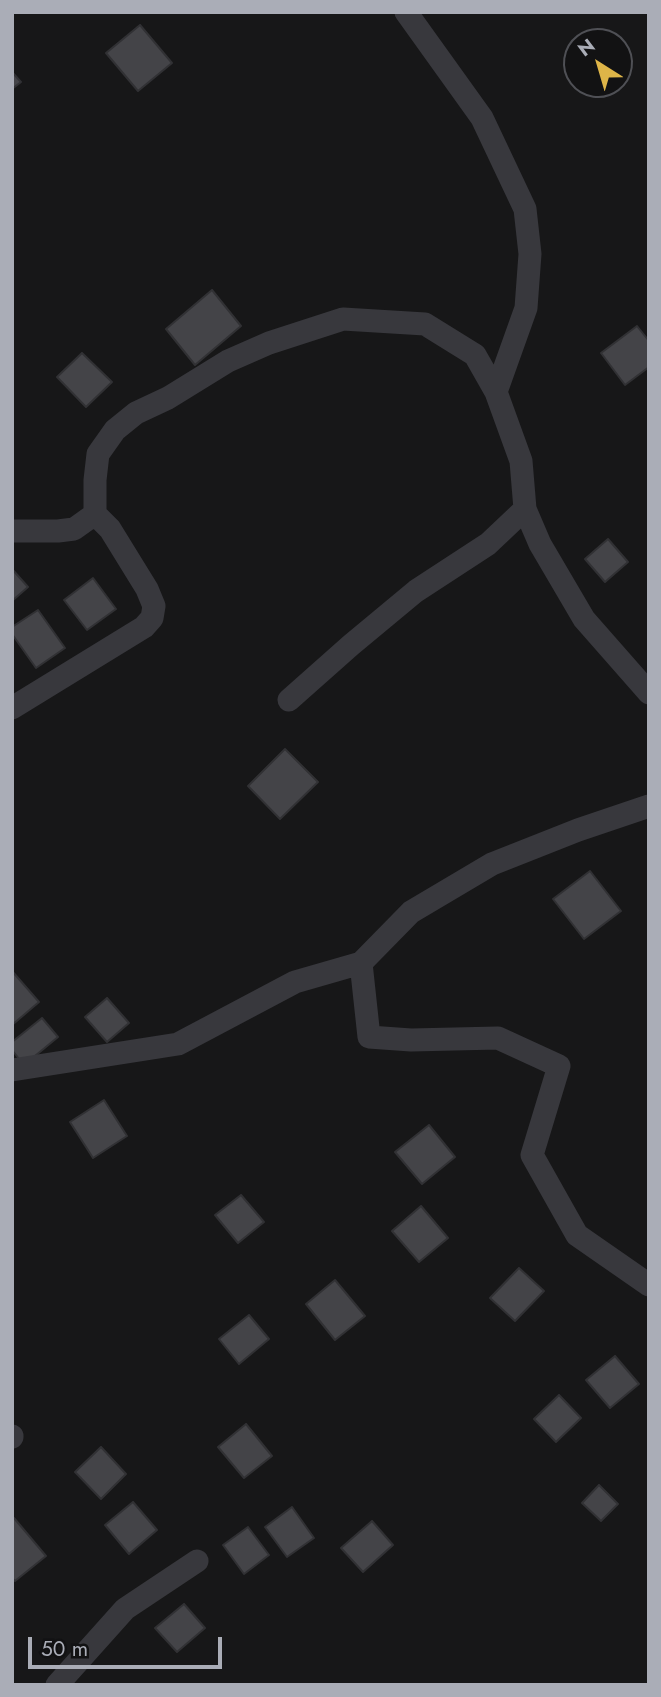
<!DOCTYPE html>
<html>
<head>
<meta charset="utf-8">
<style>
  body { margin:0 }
  #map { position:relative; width:661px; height:1697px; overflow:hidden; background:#171718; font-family:Jost,sans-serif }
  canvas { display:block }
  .frame { position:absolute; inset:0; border:14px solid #aaadb7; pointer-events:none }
  .north { position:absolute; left:563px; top:28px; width:70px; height:70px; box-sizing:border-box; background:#121213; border:2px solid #4f5055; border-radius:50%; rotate:323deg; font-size:19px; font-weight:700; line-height:28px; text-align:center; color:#aaadb7 }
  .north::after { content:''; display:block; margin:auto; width:24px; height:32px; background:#deb548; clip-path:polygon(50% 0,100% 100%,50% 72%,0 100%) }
  .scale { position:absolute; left:28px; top:1637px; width:194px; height:32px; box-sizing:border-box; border:4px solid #aaadb7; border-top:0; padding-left:9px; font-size:21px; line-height:24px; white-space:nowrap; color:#aaadb7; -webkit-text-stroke:5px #121213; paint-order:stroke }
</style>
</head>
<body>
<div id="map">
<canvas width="661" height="1697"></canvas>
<div class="frame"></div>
<div class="north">N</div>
<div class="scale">50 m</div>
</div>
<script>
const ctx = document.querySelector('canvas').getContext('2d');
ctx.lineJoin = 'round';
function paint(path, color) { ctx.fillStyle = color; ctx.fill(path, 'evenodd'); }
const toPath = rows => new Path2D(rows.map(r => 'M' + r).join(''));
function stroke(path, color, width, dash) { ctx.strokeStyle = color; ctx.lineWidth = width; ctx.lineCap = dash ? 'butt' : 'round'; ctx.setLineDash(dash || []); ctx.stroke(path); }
const building = toPath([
  [140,25,172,63,138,91,106,53,140,25],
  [12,72,21,82,12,89,12,72],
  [212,290,241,326,195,365,166,329,212,290],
  [637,326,649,341,649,367,625,385,601,353,637,326],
  [82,353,112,382,86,407,57,377,82,353],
  [608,539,628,562,605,582,585,559,608,539],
  [12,569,28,587,12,601,12,569],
  [93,578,116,609,87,630,64,600,93,578],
  [38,610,65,648,36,668,12,634,12,627,38,610],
  [285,749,318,782,280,819,248,786,285,749],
  [590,871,621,911,584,939,553,899,590,871],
  [12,971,39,1002,12,1025,12,971],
  [107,998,129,1023,107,1042,85,1017,107,998],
  [42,1018,58,1037,24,1065,12,1050,12,1042,42,1018],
  [104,1100,127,1136,93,1158,70,1122,104,1100],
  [429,1125,455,1157,422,1184,395,1152,429,1125],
  [241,1195,264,1222,238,1243,215,1215,241,1195],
  [421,1206,448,1238,419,1262,392,1231,421,1206],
  [519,1268,544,1291,515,1321,490,1298,519,1268],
  [335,1280,365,1316,335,1340,306,1304,335,1280],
  [249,1315,269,1339,239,1364,219,1339,249,1315],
  [615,1356,639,1384,610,1408,586,1380,615,1356],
  [559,1395,581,1418,556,1442,534,1419,559,1395],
  [246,1424,272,1456,244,1478,218,1447,246,1424],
  [101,1447,126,1474,101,1499,75,1472,101,1447],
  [599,1485,618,1504,601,1521,582,1503,599,1485],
  [133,1502,157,1530,129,1554,105,1525,133,1502],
  [292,1507,314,1538,287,1557,265,1527,292,1507],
  [14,1518,46,1556,15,1581,12,1578,12,1519,14,1518],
  [372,1521,393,1545,363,1572,341,1548,372,1521],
  [248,1527,269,1555,244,1574,223,1545,248,1527],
  [184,1604,205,1628,177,1652,155,1628,184,1604]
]);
paint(building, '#444448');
stroke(building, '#313134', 2);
stroke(toPath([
  [406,12,482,118,525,209,530,254,526,308,496,392],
  [12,531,58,531,74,529,95,514,95,480,98,454,115,430,136,413,168,398,228,361,269,343,343,319,425,324,475,355,496,392,521,461,525,509,540,544,584,619,649,693],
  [289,700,351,645,416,591,488,544,525,509],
  [12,708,144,627,152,618,154,606,147,589,110,529,95,514],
  [361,963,369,1037,411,1040,498,1038,559,1066,532,1155,577,1235,649,1285],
  [12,1070,178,1044,295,982,361,963,411,912,492,864,578,830,649,806],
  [12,1436,12,1437],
  [57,1685,125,1609,197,1561]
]), '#38383d', 23);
</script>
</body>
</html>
